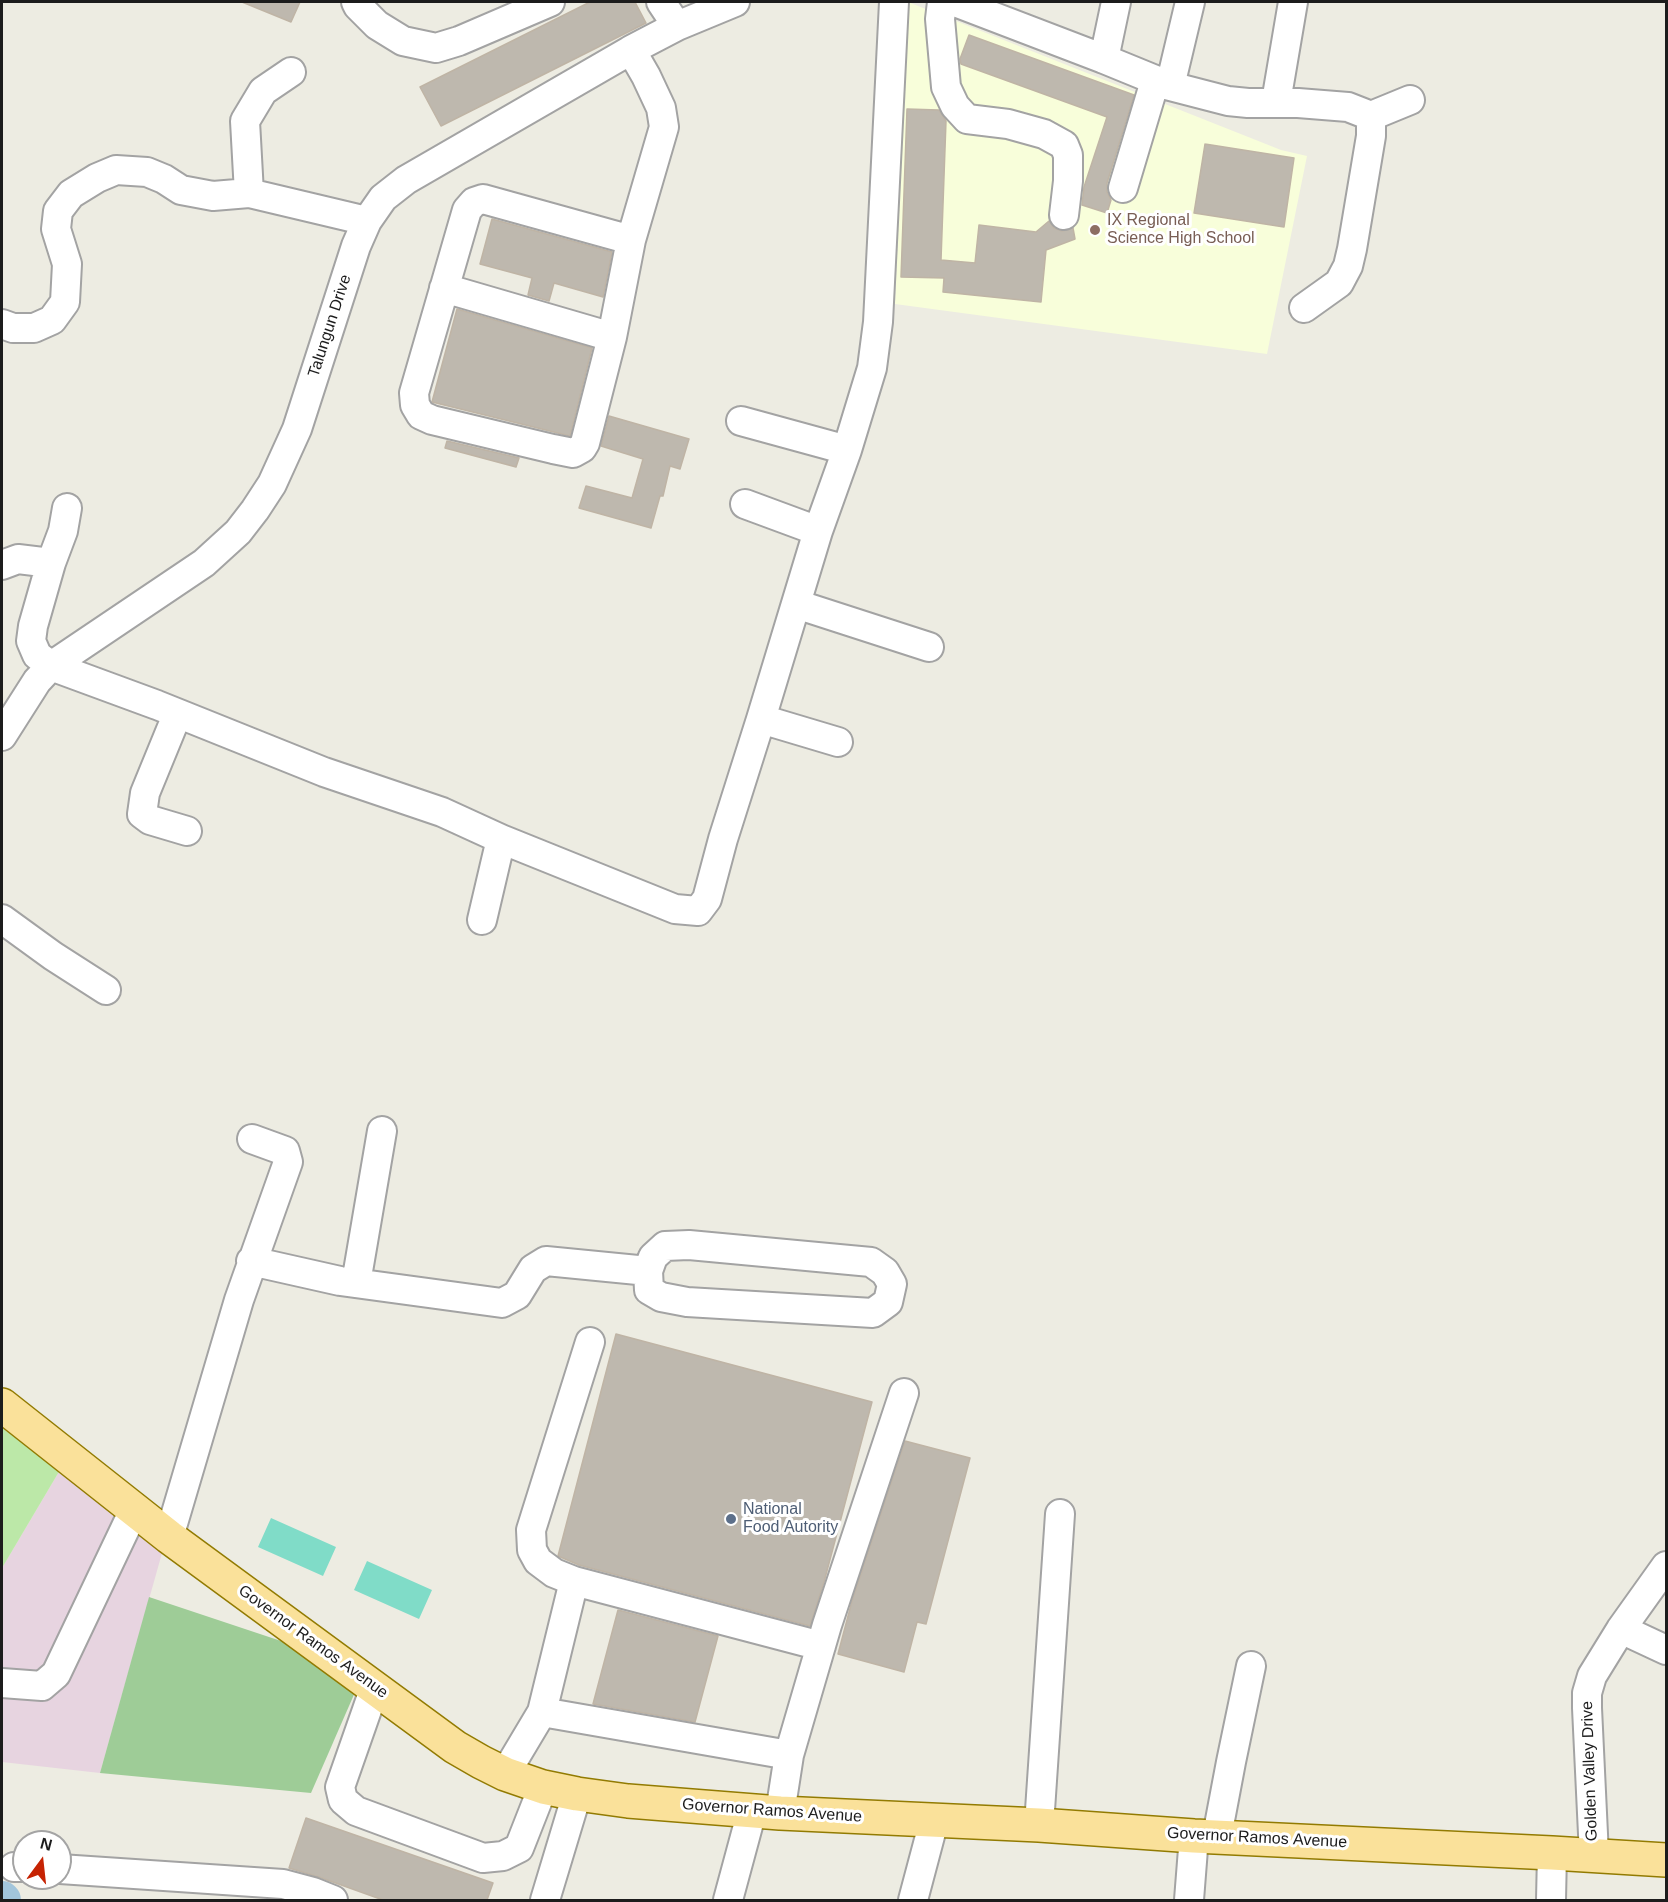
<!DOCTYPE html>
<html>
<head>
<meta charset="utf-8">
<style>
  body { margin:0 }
  #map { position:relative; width:1668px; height:1902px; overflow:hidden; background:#edece2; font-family:Arial,sans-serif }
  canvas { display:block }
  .frame { position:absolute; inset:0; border:3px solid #1c1c1c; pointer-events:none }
  .north { position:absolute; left:12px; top:1830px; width:60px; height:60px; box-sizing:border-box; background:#fff; border:2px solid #a4a4a4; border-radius:50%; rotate:15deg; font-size:16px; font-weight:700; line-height:24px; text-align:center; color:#1c1c1c }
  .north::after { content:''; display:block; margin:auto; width:21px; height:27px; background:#c62303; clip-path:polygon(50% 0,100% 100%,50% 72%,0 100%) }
</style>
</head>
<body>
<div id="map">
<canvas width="1668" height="1902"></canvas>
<div class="frame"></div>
<div class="north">N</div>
</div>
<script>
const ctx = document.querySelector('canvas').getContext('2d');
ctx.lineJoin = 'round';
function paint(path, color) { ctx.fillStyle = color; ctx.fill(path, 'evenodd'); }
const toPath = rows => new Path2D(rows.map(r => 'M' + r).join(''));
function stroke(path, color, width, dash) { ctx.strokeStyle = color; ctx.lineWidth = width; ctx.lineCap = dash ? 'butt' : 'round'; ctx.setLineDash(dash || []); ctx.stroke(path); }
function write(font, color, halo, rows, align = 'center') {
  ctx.font = font + ' Arial,sans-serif'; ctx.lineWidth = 6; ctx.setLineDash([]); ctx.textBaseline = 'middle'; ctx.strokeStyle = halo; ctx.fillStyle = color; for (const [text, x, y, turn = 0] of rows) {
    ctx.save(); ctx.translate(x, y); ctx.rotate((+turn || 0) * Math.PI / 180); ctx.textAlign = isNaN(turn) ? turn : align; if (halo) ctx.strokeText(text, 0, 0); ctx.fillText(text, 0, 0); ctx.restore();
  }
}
paint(toPath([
  [60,1470,164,1546,100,1773,2,1762,2,1568]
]), '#e7d4e0');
paint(toPath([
  [908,2,1281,150,1307,156,1267,354,895,304]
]), '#f8feda');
paint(toPath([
  [2,1428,60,1470,2,1568]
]), '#bce8a8');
paint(toPath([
  [149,1597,299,1647,356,1690,311,1793,100,1773]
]), '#9ecc97');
paint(toPath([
  [271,1518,336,1547,323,1576,258,1547],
  [367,1561,432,1590,419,1619,354,1590]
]), '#80dcc8');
stroke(toPath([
  [2,1899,3,1900]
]), '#a2c5db', 36);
const building = toPath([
  [242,2,300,2,291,22,242,2],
  [590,2,635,2,646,23,441,126,420,87,590,2],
  [969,35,1134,95,1107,183,1107,192,1111,200,1107,213,1082,205,1084,187,1107,117,961,64,960,59,969,35],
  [907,109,939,110,946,121,941,260,975,263,979,225,1036,232,1049,221,1054,228,1062,231,1073,228,1075,239,1046,250,1041,302,943,292,944,278,901,277,907,109],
  [1205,144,1294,158,1284,227,1194,213,1205,144],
  [492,219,612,252,603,297,554,283,549,301,528,295,532,278,480,264,492,219],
  [457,309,592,348,570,436,432,402,457,309],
  [609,416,689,439,680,469,670,466,663,496,660,496,651,528,579,508,586,486,632,498,643,459,601,446,609,416],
  [447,441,519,458,516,467,445,448,447,441],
  [616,1334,872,1402,824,1582,810,1626,579,1565,558,1556,616,1334],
  [905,1441,970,1458,926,1624,917,1622,904,1672,838,1654,852,1601,905,1441],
  [618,1610,718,1636,695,1722,593,1704,618,1610],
  [306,1818,493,1883,487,1900,383,1900,319,1877,289,1868,306,1818]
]);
paint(building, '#beb8ae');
stroke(building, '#bfb4a5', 1.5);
const minor = toPath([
  [356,2,358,6,377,25,403,41,436,48,459,41,550,2],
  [661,2,677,26],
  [942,2,940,19,946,87,955,106,967,119,1008,124,1044,134,1064,145,1068,155,1068,181,1064,215],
  [955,2,1104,59,1170,86,1228,101,1248,103,1298,103,1348,107,1371,116,1371,136,1352,249,1348,266,1339,283,1304,308],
  [631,50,646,76,661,108,664,127,631,240,612,337,585,443,582,448,573,453,553,449,432,420,421,415,415,405,414,393,467,210,474,202,483,199,631,240],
  [1104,59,1116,2],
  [1170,86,1190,2],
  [1276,102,1293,2],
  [1371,116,1410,100],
  [1123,188,1155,81],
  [249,193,245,121,263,91,291,72],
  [444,288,612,337],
  [2,324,13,328,34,328,52,320,65,302,67,264,56,229,58,211,71,194,97,178,116,170,147,172,164,179,181,190,213,196,249,193,367,221],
  [741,421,847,450],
  [745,504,818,531],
  [67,508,63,531,51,563,33,626,31,641,37,655,51,666,157,705,324,772,442,812,501,839,675,909,698,911,707,899,723,839,761,719,818,531,847,450,872,368,878,322,894,2],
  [2,565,18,559,51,563],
  [796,604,929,647],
  [177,715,145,793,142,814,150,820,187,831],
  [761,719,838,742],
  [2,736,37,681,51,666,204,563,238,532,255,510,272,484,297,429,356,246,367,221,383,198,406,180,631,50,677,26,735,2],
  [2,919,53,956,106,990],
  [482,920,501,839],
  [251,1261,340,1281,502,1303,517,1295,533,1269,546,1261,648,1271,653,1257,665,1246,689,1245,871,1262,885,1272,892,1284,888,1302,873,1313,687,1302,661,1297,649,1290,648,1271],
  [356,1283,382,1131],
  [590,1342,531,1530,532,1550,538,1561,554,1573,574,1581,821,1646],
  [169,1537,239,1300,288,1162,285,1151,252,1139],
  [1621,1629,1666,1650],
  [2,1683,42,1686,56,1674,135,1508],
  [375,1687,340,1787,343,1800,356,1811,483,1858,503,1856,519,1848,543,1787],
  [542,1712,789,1755],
  [505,1774,542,1712,574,1581],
  [780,1813,789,1755,827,1625,904,1393],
  [1039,1825,1060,1514],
  [1217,1836,1231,1762,1251,1666],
  [1594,1855,1587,1708,1587,1693,1592,1676,1621,1629,1666,1566],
  [14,1867,24,1867],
  [60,1869,283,1884,313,1892,333,1900],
  [545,1900,577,1794],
  [728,1900,752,1811],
  [913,1900,934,1821],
  [1189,1900,1194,1836],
  [1551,1900,1552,1853]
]);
const major = toPath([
  [2,1405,169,1537,455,1747,481,1762,505,1774,543,1787,577,1794,628,1801,780,1813,1039,1825,1194,1836,1552,1853,1666,1860]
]);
stroke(minor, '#a3a3a3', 32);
stroke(major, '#927b02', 36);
stroke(minor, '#fff', 28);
stroke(major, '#fae19a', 33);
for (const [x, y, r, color] of [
  [1095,230,6,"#8d6e63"],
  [731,1519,6,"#5c6f8a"]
]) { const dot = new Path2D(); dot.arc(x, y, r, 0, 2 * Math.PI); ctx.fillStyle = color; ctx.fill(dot); stroke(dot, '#fff', 2); }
write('16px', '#785e54', '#fff', [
  ["IX Regional",1107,221],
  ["Science High School",1107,239]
], 'left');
write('16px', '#1c1c1c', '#fff', [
  ["Talungun Drive",330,326,-72],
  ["Governor Ramos Avenue",313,1642,36],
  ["Golden Valley Drive",1590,1771,-92],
  ["Governor Ramos Avenue",772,1811,4],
  ["Governor Ramos Avenue",1257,1838,3]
]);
write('16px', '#4e5e75', '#fff', [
  ["National",743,1510],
  ["Food Autority",743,1528]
], 'left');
</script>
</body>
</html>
